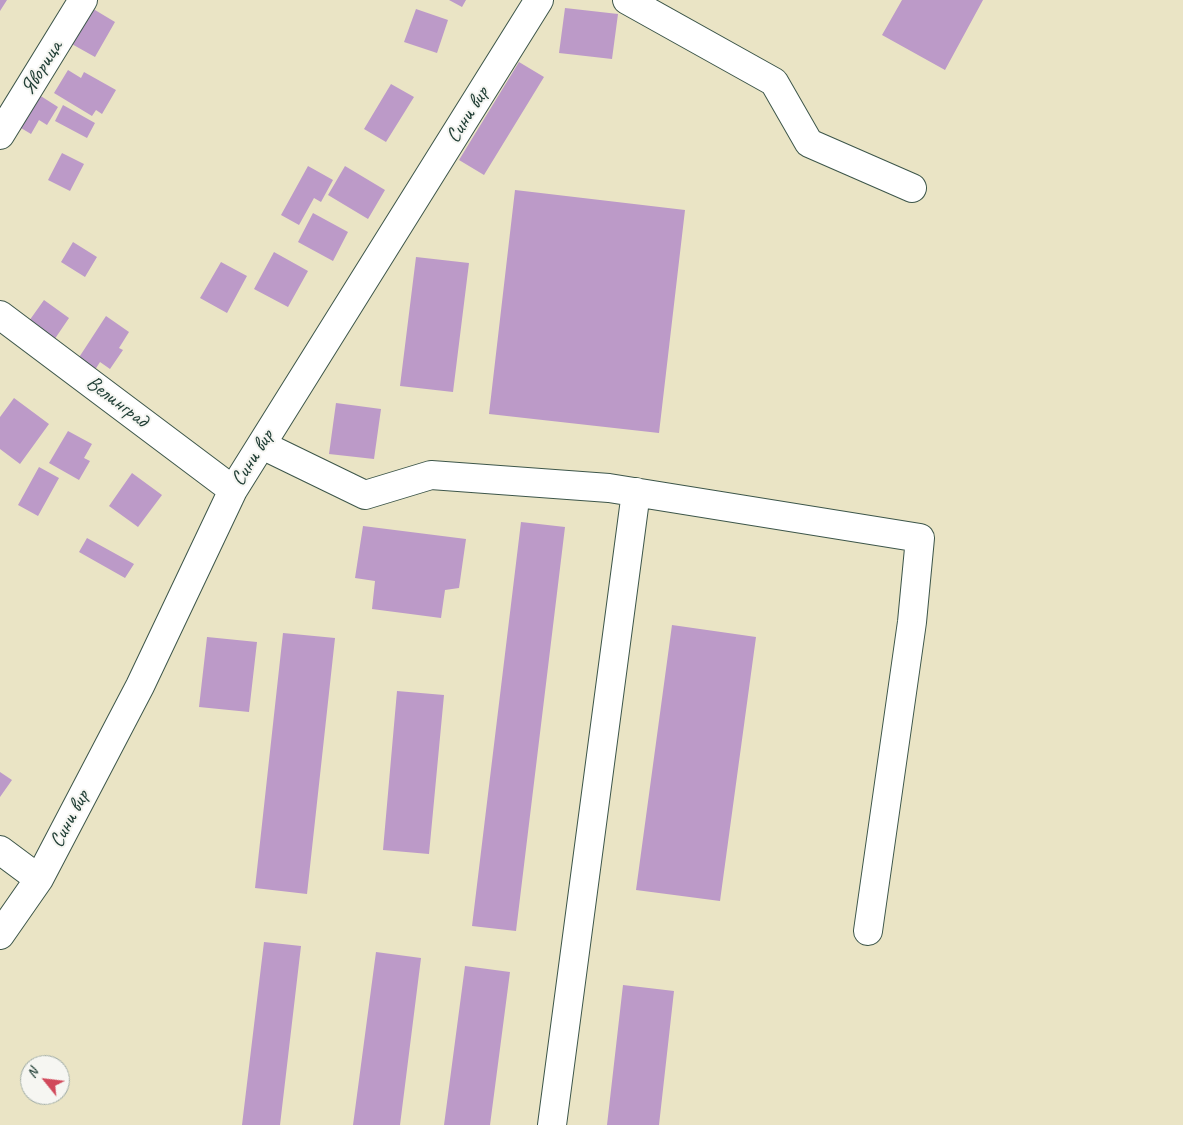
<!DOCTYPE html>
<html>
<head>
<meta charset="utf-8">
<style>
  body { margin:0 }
  #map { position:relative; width:1183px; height:1125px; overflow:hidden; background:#eae4c5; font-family:Caveat,sans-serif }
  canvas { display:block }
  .north { position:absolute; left:20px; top:1055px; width:50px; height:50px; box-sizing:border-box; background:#f6f6f2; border:1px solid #a0aca6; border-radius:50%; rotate:299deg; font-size:14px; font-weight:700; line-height:20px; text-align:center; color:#1f3d34 }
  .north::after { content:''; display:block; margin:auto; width:18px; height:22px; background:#d1495b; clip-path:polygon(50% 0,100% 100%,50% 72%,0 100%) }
</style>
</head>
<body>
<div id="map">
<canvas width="1183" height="1125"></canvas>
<div class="north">N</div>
</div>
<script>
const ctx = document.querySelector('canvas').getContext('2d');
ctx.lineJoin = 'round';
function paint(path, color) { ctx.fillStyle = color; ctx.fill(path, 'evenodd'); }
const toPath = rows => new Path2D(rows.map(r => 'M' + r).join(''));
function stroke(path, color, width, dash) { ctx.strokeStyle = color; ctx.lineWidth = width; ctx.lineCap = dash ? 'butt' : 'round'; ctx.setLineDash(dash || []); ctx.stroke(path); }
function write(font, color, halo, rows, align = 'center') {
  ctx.font = font + ' Caveat,sans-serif'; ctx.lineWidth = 4; ctx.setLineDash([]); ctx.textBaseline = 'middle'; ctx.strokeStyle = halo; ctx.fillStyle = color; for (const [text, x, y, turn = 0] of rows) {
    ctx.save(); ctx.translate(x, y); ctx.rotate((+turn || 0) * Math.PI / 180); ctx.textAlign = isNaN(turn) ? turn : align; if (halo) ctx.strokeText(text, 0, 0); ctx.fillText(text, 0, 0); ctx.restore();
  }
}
paint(toPath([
  [0,0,7,0,0,11],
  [449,0,466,0,462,7],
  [902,0,983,0,945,70,882,35],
  [90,7,115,22,95,57,70,43],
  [565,8,618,14,612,59,559,53],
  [416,9,448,20,437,53,404,42],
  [519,62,544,77,484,175,459,160],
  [68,70,81,78,84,72,116,90,102,114,96,110,92,116,54,93],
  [391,84,414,97,386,142,364,129],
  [36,93,58,107,47,125,39,120,31,134,16,125],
  [63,105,95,123,87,138,55,121],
  [62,153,84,164,70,191,48,180],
  [308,166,333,180,321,202,314,198,299,225,281,215],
  [345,166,385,190,368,219,328,195],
  [515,190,685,210,659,433,489,414],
  [313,213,348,232,333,261,298,242],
  [73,242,97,257,85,277,61,262],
  [274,252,308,271,288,307,254,289],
  [416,257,469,263,453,392,400,386],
  [221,262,247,276,227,313,200,298],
  [44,300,69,318,50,346,24,328],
  [106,316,129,332,119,348,123,350,110,369,100,362,93,373,76,362],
  [14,398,49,424,20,464,0,449,0,417],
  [336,403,381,409,374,459,329,454],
  [68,431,92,444,84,458,90,461,79,480,49,463],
  [39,467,59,478,38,516,18,505],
  [132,473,162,495,138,527,109,506],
  [521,522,565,527,516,931,472,926],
  [363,526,466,539,459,588,445,590,441,618,372,609,375,581,355,578],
  [87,538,134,564,125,578,79,552],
  [672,625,756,637,720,901,636,890],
  [283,633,335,638,307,894,255,888],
  [207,637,257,642,249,712,199,707],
  [397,691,444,695,429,854,383,850],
  [0,772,12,780,0,797],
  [264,942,301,946,280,1125,242,1125],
  [376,952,421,958,400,1125,353,1125],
  [465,966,510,972,490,1125,444,1125],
  [623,985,674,991,659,1125,607,1125]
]), '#bc9ac8');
const minor = toPath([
  [627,0,774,82,809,143,912,188],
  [0,135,83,0],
  [0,315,233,490],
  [262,445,365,495,431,475,609,488,920,538,912,622,868,931],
  [0,850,39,879],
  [0,935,39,879,140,686,233,490,539,0],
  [552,1125,636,492]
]);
stroke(minor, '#3d564a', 30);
stroke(minor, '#fff', 28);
write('21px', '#1f3d34', '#f6f6f2', [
  ["Яворица",42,68,-58],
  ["Сини вир",468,115,-58],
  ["Велинград",117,402,37],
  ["Сини вир",253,458,-58],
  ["Сини вир",70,819,-62]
]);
</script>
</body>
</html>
